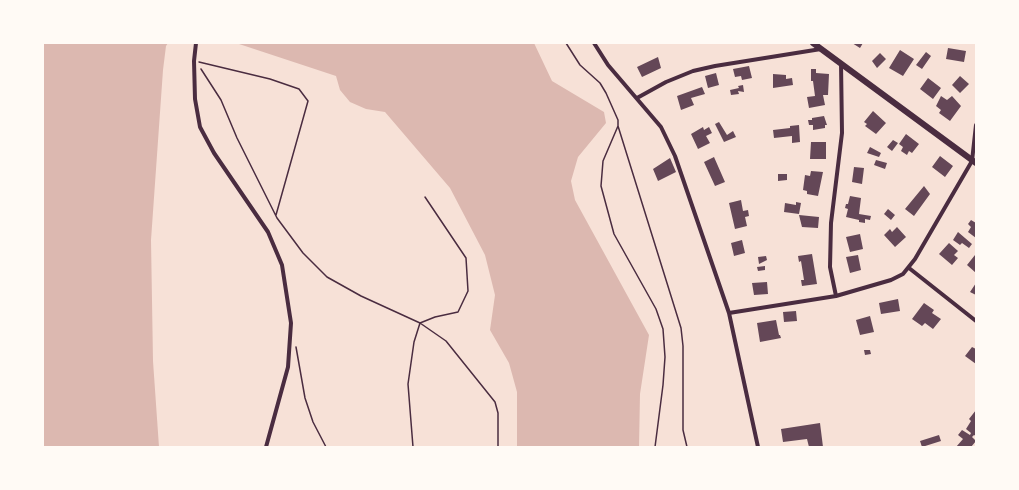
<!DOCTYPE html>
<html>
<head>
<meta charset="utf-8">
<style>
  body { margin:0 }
  #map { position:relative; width:1019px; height:490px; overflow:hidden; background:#f7e1d7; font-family:"Work Sans",sans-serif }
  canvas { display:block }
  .frame { position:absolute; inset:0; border:44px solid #fffaf5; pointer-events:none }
</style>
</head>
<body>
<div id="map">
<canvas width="1019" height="490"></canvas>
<div class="frame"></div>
</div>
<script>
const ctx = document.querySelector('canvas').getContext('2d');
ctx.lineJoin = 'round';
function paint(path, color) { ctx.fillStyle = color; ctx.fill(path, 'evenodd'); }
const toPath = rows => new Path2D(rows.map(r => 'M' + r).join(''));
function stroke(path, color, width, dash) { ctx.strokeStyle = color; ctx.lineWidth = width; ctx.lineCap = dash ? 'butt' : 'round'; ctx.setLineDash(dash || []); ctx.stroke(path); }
paint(toPath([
  [43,43,168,43,166,46,163,70,151,240,153,361,159,447,43,447],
  [236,43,534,43,552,81,604,112,606,123,578,157,571,181,575,200,649,335,640,394,639,447,517,447,517,392,509,363,490,330,495,295,485,255,450,188,385,112,366,109,350,102,340,90,336,76]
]), '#dcb8b0');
paint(toPath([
  [852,43,863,43,860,48],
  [948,48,966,51,964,62,946,59],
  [900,50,914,59,903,76,889,68],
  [926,52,931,56,922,69,916,65],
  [880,53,886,59,877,68,872,61],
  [658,57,661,68,642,77,637,67],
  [749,66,752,78,742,80,741,76,735,77,733,69],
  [811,69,816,69,816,73,829,74,828,95,823,95,825,105,809,108,807,97,815,96,813,81,811,81],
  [716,73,719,85,708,88,705,76],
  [773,74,786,75,786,79,792,78,793,85,773,88],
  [960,76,969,84,960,93,952,85],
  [928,78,941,88,933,99,920,89],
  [743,85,744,92,738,91,739,94,731,95,730,90,739,88,738,86],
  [702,87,705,94,691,98,694,105,681,110,677,96],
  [941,96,947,100,952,96,961,106,950,121,939,113,941,110,936,106],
  [873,111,886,123,876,134,865,126,867,124,864,122],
  [824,116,827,125,825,125,825,128,813,130,813,125,809,125,808,120,812,120,812,118],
  [719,122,727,135,733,131,736,137,724,142,715,124],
  [799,125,800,142,792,143,792,136,774,138,773,130,790,128,790,126],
  [703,127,704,130,709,127,712,133,706,136,710,143,698,149,691,134],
  [906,134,919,144,912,153,909,151,907,155,901,151,903,147,899,144],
  [893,140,898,143,892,151,887,147],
  [811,142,826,142,826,159,810,159],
  [870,147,881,153,879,157,867,153],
  [940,156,953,166,945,177,932,167],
  [714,157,725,182,715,186,704,162],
  [670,158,676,172,658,181,653,169],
  [876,160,887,163,885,169,874,165],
  [854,167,864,168,862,184,852,182],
  [811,171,823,172,818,196,807,194,807,191,803,190,805,175,810,176],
  [778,174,787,174,787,180,778,181],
  [924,186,930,194,914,216,905,209],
  [850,196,861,198,859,214,871,216,870,220,865,219,865,223,859,222,859,220,846,217,848,209,845,208,846,204,848,204],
  [741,200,743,211,748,210,749,216,745,217,747,226,735,229,729,203],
  [796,202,801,203,799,214,784,212,785,203,796,205],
  [888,209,895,215,891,220,884,214],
  [799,215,819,217,818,228,802,227],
  [971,220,976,223,976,238,968,232,971,227,968,224],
  [897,227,906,237,895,247,884,235,890,229,892,232],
  [958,232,972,244,969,248,962,243,960,245,953,240],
  [860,234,863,249,850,252,846,237],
  [742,240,745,253,734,256,731,243],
  [949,243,958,251,954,255,958,258,952,265,939,254],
  [812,254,817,284,802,286,801,280,804,280,801,261,799,262,798,256],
  [858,255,861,270,850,273,846,257],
  [975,255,976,255,976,273,967,265],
  [766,256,767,260,759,264,758,257],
  [765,266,765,270,758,271,757,267],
  [767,282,768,294,754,295,752,283],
  [976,283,976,295,970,292],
  [898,299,900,311,881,314,879,303],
  [924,303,934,310,932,313,941,319,933,329,925,323,922,326,912,319],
  [796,311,797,321,784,322,783,312],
  [870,316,874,332,860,335,856,320],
  [776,320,779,335,780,335,781,338,760,342,757,323],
  [972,347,976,349,976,364,965,356],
  [864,350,870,350,871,354,865,355],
  [976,410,976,436,974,435,972,437,976,441,971,447,956,447,963,439,958,435,962,430,970,435,971,433,966,429,971,421,969,419],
  [820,423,823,447,809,447,807,439,783,442,781,429],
  [939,435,941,441,922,447,920,441]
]), '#644757');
stroke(toPath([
  [566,43,580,65,600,83,606,93,618,120,618,126,603,161,601,186,614,234,656,309,663,329,665,357,663,385,655,447],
  [199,62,270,79,299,89,308,101,276,215],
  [201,69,221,100,237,138,277,218,303,253,327,277,361,296,420,323,446,341,495,402,498,413,498,447],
  [618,126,681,328,683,346,683,430,687,447],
  [296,347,305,398,313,422,326,447],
  [413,447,408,384,414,342,420,323,435,317,458,312,468,291,466,258,425,197]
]), '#4a2c40', 1.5);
stroke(toPath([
  [196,43,194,61,195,99,200,127,214,153,268,232,282,265,291,323,288,367,266,447],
  [594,43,608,65,661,127,675,156,729,313,758,447],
  [637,98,666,82,693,71,715,66,821,49],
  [909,268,976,321],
  [836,296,830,267,831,223,842,133,841,63],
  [729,313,836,296,891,280,903,274,915,259,972,161,976,125]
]), '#4a2c40', 4);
stroke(toPath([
  [813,43,976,163]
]), '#4a2c40', 6);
</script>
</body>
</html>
